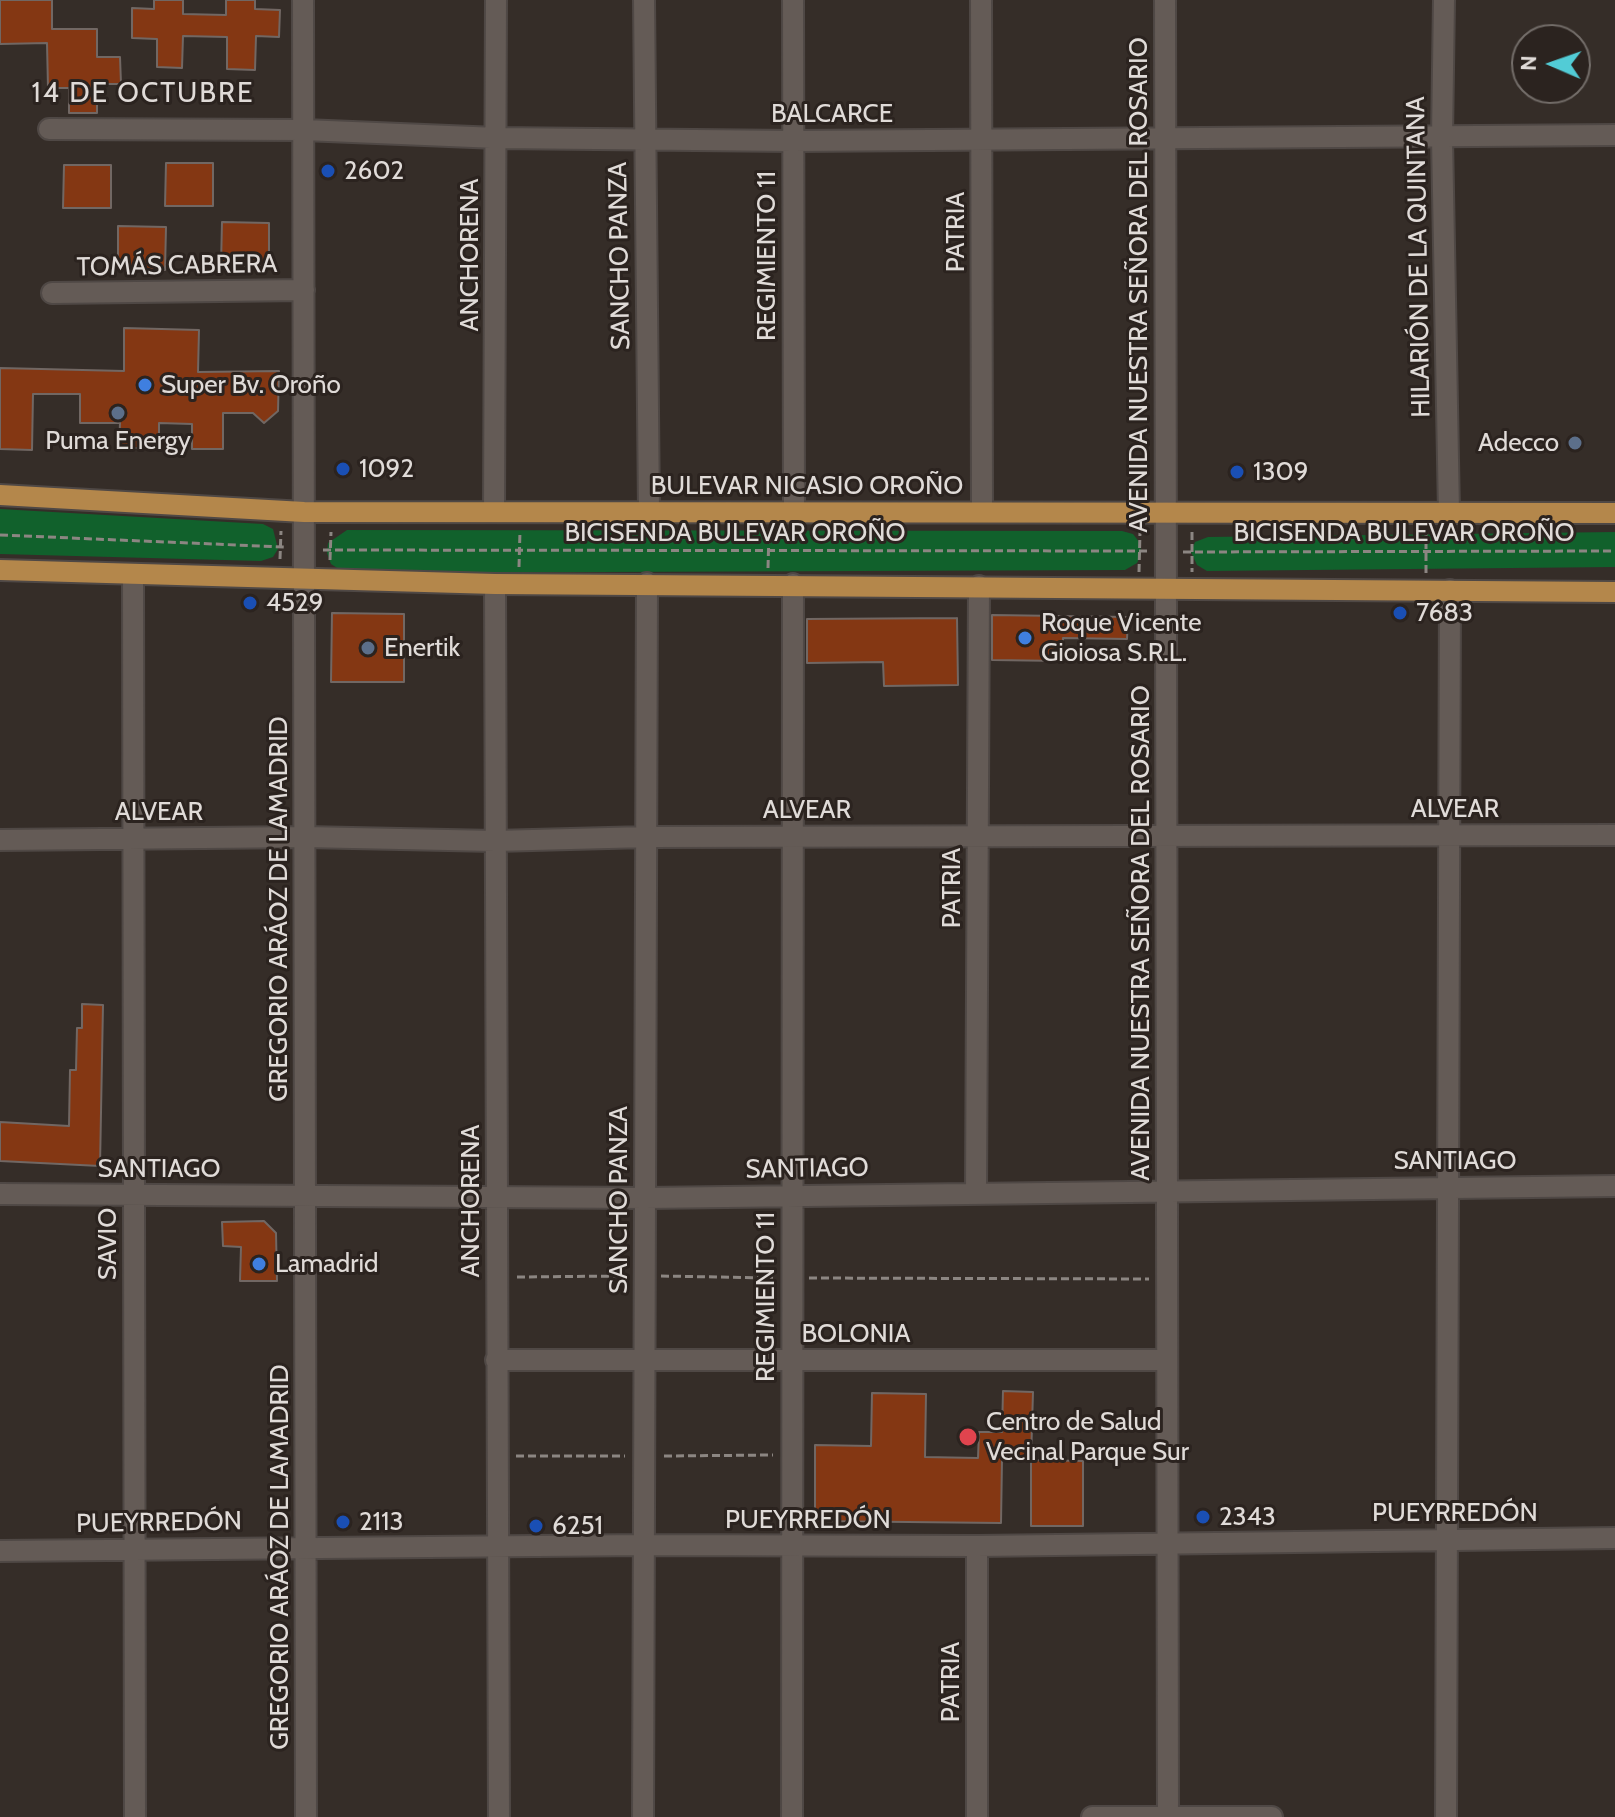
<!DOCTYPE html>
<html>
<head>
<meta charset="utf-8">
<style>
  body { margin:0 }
  #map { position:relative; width:1615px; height:1817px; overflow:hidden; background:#352d28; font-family:Cabin,sans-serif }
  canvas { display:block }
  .north { position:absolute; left:1511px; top:24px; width:80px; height:80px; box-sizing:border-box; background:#2b231f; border:2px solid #736d69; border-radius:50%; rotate:272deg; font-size:22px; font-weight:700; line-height:32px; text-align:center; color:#e0dbd8 }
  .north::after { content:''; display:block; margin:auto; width:28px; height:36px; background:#52ccd6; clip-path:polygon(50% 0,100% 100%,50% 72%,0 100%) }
</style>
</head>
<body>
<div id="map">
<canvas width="1615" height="1817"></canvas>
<div class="north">N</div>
</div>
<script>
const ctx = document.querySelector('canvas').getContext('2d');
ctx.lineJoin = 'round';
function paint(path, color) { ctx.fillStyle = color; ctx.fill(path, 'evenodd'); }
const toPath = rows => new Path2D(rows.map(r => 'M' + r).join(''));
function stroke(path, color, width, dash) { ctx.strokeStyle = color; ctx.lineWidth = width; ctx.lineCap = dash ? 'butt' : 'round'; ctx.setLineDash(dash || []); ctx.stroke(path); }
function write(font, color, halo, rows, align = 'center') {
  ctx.font = font + ' Cabin,sans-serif'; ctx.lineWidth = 6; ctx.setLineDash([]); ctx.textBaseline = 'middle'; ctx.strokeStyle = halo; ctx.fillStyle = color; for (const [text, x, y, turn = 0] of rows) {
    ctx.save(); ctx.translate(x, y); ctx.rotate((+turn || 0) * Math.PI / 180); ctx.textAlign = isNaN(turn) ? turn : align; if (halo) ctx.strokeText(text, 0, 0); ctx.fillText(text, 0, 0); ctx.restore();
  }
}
paint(toPath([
  [0,509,263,524,273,529,278,549,273,557,261,561,0,554],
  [347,530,1122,531,1133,534,1140,543,1141,555,1137,563,1125,570,345,573,331,564,327,553,328,543],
  [1615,532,1615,567,1207,571,1197,565,1191,552,1195,542,1208,537]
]), '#11612c');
const building = toPath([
  [0,0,52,0,52,29,97,29,97,57,120,57,121,84,97,84,97,113,69,113,69,88,48,88,47,43,0,44,0,0],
  [154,0,183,0,183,14,226,15,226,0,255,0,255,9,280,10,279,37,256,36,255,70,227,69,227,37,183,36,182,68,157,67,157,39,132,38,132,8,154,9,154,0],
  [166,163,213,163,213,206,165,206,166,163],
  [64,165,111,165,111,208,63,208,64,165],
  [222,222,269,223,269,266,221,265,222,222],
  [118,226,166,227,165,270,118,269,118,226],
  [124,328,199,330,198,372,279,371,278,411,264,423,253,413,223,413,223,449,192,449,192,424,159,423,159,448,119,448,120,423,80,423,80,394,33,394,32,450,0,449,0,368,124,371,124,328],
  [332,613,404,614,404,682,331,682,332,613],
  [992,615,1128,617,1127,639,1063,638,1063,661,992,660,992,615],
  [957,618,958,685,884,686,883,662,807,663,807,619,957,618],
  [82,1004,103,1005,100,1166,0,1161,0,1122,69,1126,70,1070,76,1070,77,1028,82,1028,82,1004],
  [264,1221,276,1233,277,1281,240,1281,241,1247,223,1246,222,1222,264,1221],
  [1003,1391,1033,1392,1031,1460,1002,1459,1001,1523,815,1521,815,1445,871,1446,872,1393,926,1394,925,1457,978,1458,979,1432,1002,1432,1003,1391],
  [1031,1460,1083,1461,1083,1526,1031,1526,1031,1460]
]);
paint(building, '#843713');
stroke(building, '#716763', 2);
const minor = toPath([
  [303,0,306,1817],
  [644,0,649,512],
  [793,0,794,512],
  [981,0,982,512],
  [1165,0,1168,1817],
  [1444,0,1442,138,1449,513],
  [49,129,304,130,497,138,793,141,1615,135],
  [52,293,304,290],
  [494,511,496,0],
  [133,575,135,1817],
  [495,584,499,1817],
  [0,840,305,837,495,841,646,837,1615,835],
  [976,1191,979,586],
  [0,1194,645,1198,1615,1186],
  [496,1360,1167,1360],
  [977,1546,977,1817],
  [0,1551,644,1545,977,1546,1615,1538],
  [643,1817,647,583],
  [792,1817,793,584],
  [1092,1817,1272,1817],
  [1446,1817,1450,590]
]);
const major = toPath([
  [0,495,304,512,1615,513],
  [0,570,495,584,1615,592]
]);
stroke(minor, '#4f4845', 24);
stroke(major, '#4f4845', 24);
stroke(toPath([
  [1192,532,1192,572],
  [0,535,284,547],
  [323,550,1148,551],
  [1183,552,1615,551],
  [280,559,281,531],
  [330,560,331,532],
  [519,567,520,531],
  [768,568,769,532],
  [1139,572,1140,532],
  [1426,573,1426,533],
  [661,1276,773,1278],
  [517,1277,625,1276],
  [809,1278,1149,1279],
  [516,1456,625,1456],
  [664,1456,773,1455]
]), '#8c8682', 3, [8, 4]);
stroke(minor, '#645b56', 20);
stroke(major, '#b4874b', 20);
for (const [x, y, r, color] of [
  [328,171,8,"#1a4fb4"],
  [145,385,8,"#3f7fe0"],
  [118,413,8,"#5c6f8a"],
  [1575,443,8,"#5c6f8a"],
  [343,469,8,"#1a4fb4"],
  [1237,472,8,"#1a4fb4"],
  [250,603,8,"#1a4fb4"],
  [1400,613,8,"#1a4fb4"],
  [1025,638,8,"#3f7fe0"],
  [368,648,8,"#5c6f8a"],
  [259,1264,8,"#3f7fe0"],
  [968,1437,10,"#e0444e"],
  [1203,1517,8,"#1a4fb4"],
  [343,1522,8,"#1a4fb4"],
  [536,1526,8,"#1a4fb4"]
]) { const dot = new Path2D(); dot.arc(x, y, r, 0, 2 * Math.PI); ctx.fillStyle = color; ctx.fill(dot); stroke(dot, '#2b231f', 3); }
write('26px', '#e0dbd8', '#2b231f', [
  ["BALCARCE",832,114],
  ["PATRIA",956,232,-90],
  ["ANCHORENA",470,255,-90],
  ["SANCHO PANZA",620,256,-91],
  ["REGIMIENTO 11",767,256,-90],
  ["HILARIÓN DE LA QUINTANA",1419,257,-91],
  ["TOMÁS CABRERA",177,266,-1],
  ["AVENIDA NUESTRA SEÑORA DEL ROSARIO",1139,285,-90],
  ["BULEVAR NICASIO OROÑO",807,486],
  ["BICISENDA BULEVAR OROÑO",735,533],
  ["BICISENDA BULEVAR OROÑO",1404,533],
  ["ALVEAR",1455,809],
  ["ALVEAR",807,810],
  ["ALVEAR",159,812],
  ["PATRIA",952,888,-90],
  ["GREGORIO ARÁOZ DE LAMADRID",279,909,-90],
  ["AVENIDA NUESTRA SEÑORA DEL ROSARIO",1141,933,-90],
  ["SANTIAGO",1455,1161],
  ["SANTIAGO",159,1169],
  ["SANTIAGO",807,1169,-1],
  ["SANCHO PANZA",619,1200,-90],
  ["ANCHORENA",471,1201,-90],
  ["SAVIO",108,1244,-90],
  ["REGIMIENTO 11",766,1297,-90],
  ["BOLONIA",856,1334],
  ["PUEYRREDÓN",1455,1513],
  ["PUEYRREDÓN",808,1520],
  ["PUEYRREDÓN",159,1523,-1],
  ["GREGORIO ARÁOZ DE LAMADRID",280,1557,-90],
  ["PATRIA",951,1682,-90]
]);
write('26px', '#e0dbd8', '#2b231f', [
  ["2602",344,171],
  ["Super Bv. Oroño",161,385],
  ["Puma Energy",118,441,"center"],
  ["Adecco",1559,443,"right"],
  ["1092",359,469],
  ["1309",1253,472],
  ["4529",266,603],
  ["7683",1416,613],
  ["Roque Vicente",1041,623],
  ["Gioiosa S.R.L.",1041,653],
  ["Enertik",384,648],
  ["Lamadrid",275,1264],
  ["Centro de Salud",986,1422],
  ["Vecinal Parque Sur",986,1452],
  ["2343",1219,1517],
  ["2113",359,1522],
  ["6251",552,1526]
], 'left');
ctx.letterSpacing = '2px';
write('28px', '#e0dbd8', '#2b231f', [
  ["14 DE OCTUBRE",143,94]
]);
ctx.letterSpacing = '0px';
</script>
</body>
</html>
